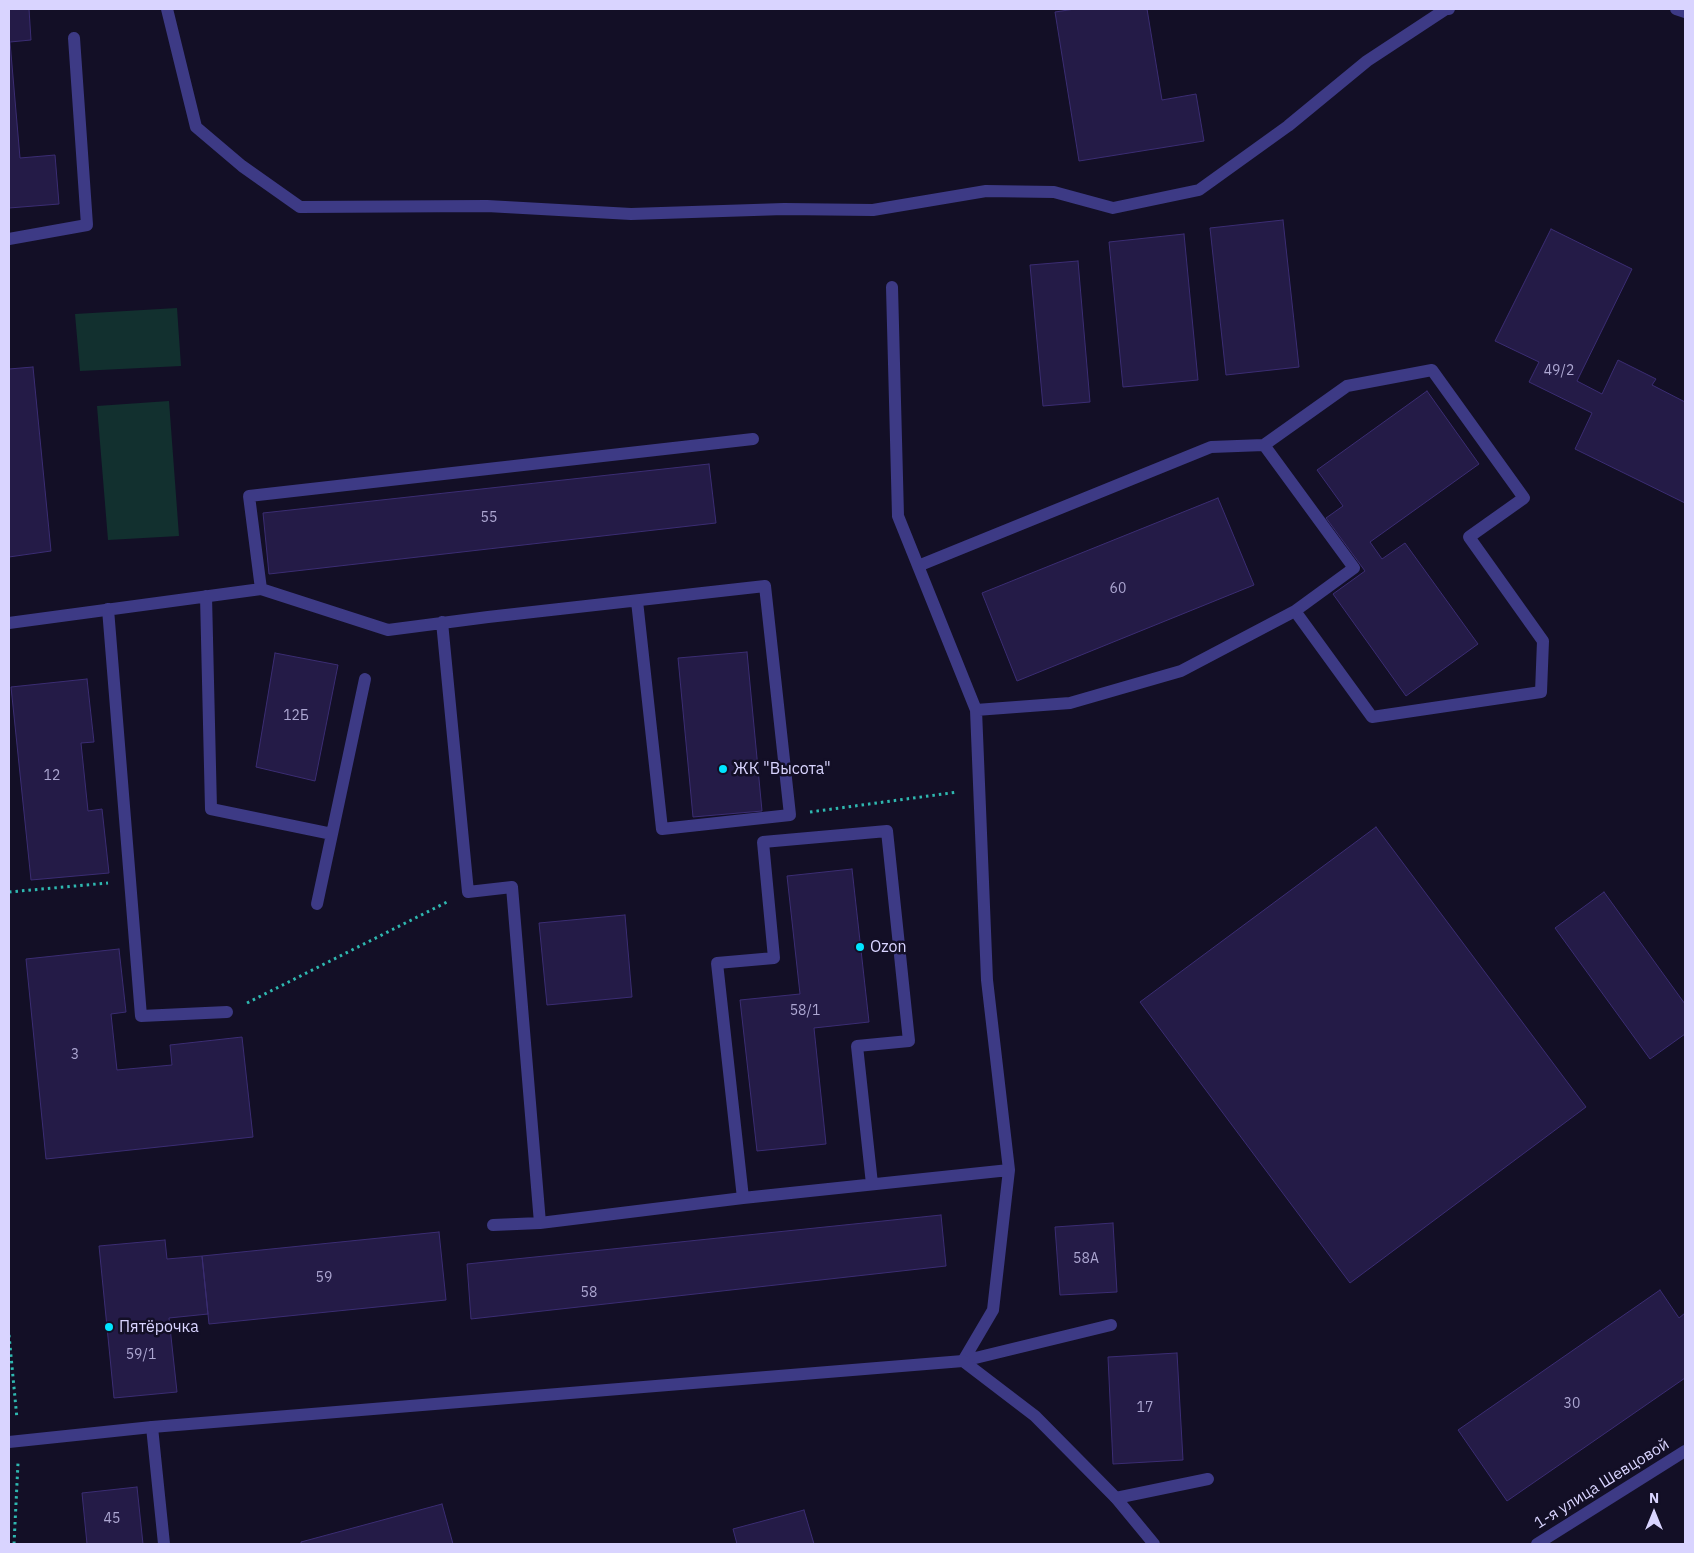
<!DOCTYPE html>
<html>
<head>
<meta charset="utf-8">
<style>
  body { margin:0 }
  #map { position:relative; width:1694px; height:1553px; overflow:hidden; background:#130f26; font-family:"IBM Plex Sans",sans-serif }
  canvas { display:block }
  .frame { position:absolute; inset:0; border:10px solid #d9d4ff; pointer-events:none }
  .north { position:absolute; left:1629px; top:1488px; width:50px; height:50px; -webkit-text-stroke:4px #130f26; paint-order:stroke; rotate:0deg; font-size:14px; font-weight:700; line-height:20px; text-align:center; color:#d9d4ff }
  .north::after { content:''; display:block; margin:auto; width:18px; height:22px; background:#d9d4ff; clip-path:polygon(50% 0,100% 100%,50% 72%,0 100%) }
</style>
</head>
<body>
<div id="map">
<canvas width="1694" height="1553"></canvas>
<div class="frame"></div>
<div class="north">N</div>
</div>
<script>
const ctx = document.querySelector('canvas').getContext('2d');
ctx.lineJoin = 'round';
function paint(path, color) { ctx.fillStyle = color; ctx.fill(path, 'evenodd'); }
const toPath = rows => new Path2D(rows.map(r => 'M' + r).join(''));
function stroke(path, color, width, dash) { ctx.strokeStyle = color; ctx.lineWidth = width; ctx.lineCap = dash ? 'butt' : 'round'; ctx.setLineDash(dash || []); ctx.stroke(path); }
function write(font, color, halo, rows, align = 'center') {
  ctx.font = font + ' "IBM Plex Sans",sans-serif'; ctx.lineWidth = 5; ctx.setLineDash([]); ctx.textBaseline = 'middle'; ctx.strokeStyle = halo; ctx.fillStyle = color; for (const [text, x, y, turn = 0] of rows) {
    ctx.save(); ctx.translate(x, y); ctx.rotate((+turn || 0) * Math.PI / 180); ctx.textAlign = isNaN(turn) ? turn : align; if (halo) ctx.strokeText(text, 0, 0); ctx.fillText(text, 0, 0); ctx.restore();
  }
}
paint(toPath([
  [177,308,181,366,80,371,75,314],
  [169,401,179,536,108,540,97,406]
]), '#12302f');
const building = toPath([
  [9,9,29,9,31,40,10,42,20,158,55,155,59,204,9,208,9,9],
  [1075,9,1147,9,1162,100,1196,94,1204,141,1079,161,1055,12,1075,9],
  [1283,220,1299,367,1226,375,1210,228,1283,220],
  [1551,229,1632,269,1577,381,1602,394,1618,360,1656,379,1652,385,1685,402,1685,503,1575,449,1592,413,1529,382,1539,362,1495,341,1551,229],
  [1184,234,1198,380,1123,387,1109,242,1184,234],
  [1078,261,1090,402,1043,406,1030,265,1078,261],
  [33,367,51,551,9,557,9,369,33,367],
  [1427,391,1479,464,1370,542,1382,559,1405,543,1478,644,1406,696,1333,594,1365,571,1326,518,1343,506,1317,470,1427,391],
  [709,464,716,523,269,574,263,513,709,464],
  [1218,498,1254,585,1017,681,982,593,1218,498],
  [747,652,762,811,693,817,678,658,747,652],
  [275,653,338,665,315,781,256,767,275,653],
  [87,679,94,742,81,743,88,811,102,809,109,873,31,880,11,687,87,679],
  [1376,827,1586,1107,1350,1283,1140,1002,1376,827],
  [852,869,869,1022,814,1028,826,1144,757,1151,740,1000,800,994,787,876,852,869],
  [1604,892,1685,1004,1685,1034,1650,1059,1555,928,1604,892],
  [625,915,632,997,547,1005,539,923,625,915],
  [119,949,126,1012,111,1014,117,1070,172,1065,170,1045,242,1037,253,1137,46,1159,26,959,119,949],
  [941,1215,946,1266,471,1319,467,1264,941,1215],
  [1113,1223,1117,1292,1060,1295,1055,1227,1113,1223],
  [439,1232,446,1300,209,1324,202,1256,439,1232],
  [165,1240,167,1259,202,1256,208,1314,169,1318,177,1392,114,1398,99,1246,165,1240],
  [1660,1290,1679,1318,1685,1313,1685,1378,1507,1501,1458,1430,1660,1290],
  [1177,1353,1183,1460,1113,1464,1108,1357,1177,1353],
  [137,1487,143,1544,87,1544,82,1493,137,1487],
  [442,1504,453,1544,301,1544,301,1542,442,1504],
  [804,1510,814,1544,737,1544,733,1529,804,1510]
]);
paint(building, '#241b47');
stroke(building, '#3b2d73', 1);
stroke(toPath([
  [810,812,958,792],
  [9,892,108,883],
  [247,1003,449,901],
  [9,1335,17,1419],
  [14,1544,18,1463]
]), '#2fb8b0', 3, [2.5, 4]);
stroke(toPath([
  [167,9,196,127,242,166,300,207,487,206,631,214,784,209,873,210,986,191,1054,192,1113,208,1199,190,1288,126,1367,61,1446,9,1449,9],
  [1676,9,1685,12],
  [9,239,87,225,74,38],
  [892,287,898,516,976,710],
  [918,566,1211,447,1264,445],
  [261,589,388,630,488,617,765,586,790,815,662,829,637,601],
  [206,596,211,809,332,834,365,679],
  [108,609,141,1016,227,1012],
  [442,622,468,892,512,887,540,1223],
  [9,623,261,589,249,496,753,439],
  [317,904,332,834],
  [1009,1170,987,980,976,710,1070,703,1181,671,1295,611,1354,568,1264,445,1347,386,1432,370,1524,498,1469,537,1543,641,1541,692,1372,717,1295,611],
  [743,1198,717,963,774,958,763,842,887,831,909,1041,857,1046,872,1184],
  [493,1225,540,1223,743,1198,1009,1170,993,1310,963,1361],
  [963,1361,1111,1325],
  [152,1427,164,1544],
  [1116,1498,1208,1479]
]), '#3d3a85', 12);
stroke(toPath([
  [9,1442,152,1427,963,1361,1035,1416,1116,1498,1154,1544],
  [1537,1544,1685,1451]
]), '#3d3a85', 12);
for (const [x, y, r, color] of [
  [723,769,5,"#00e5ff"],
  [860,947,5,"#00e5ff"],
  [109,1327,5,"#00e5ff"]
]) { const dot = new Path2D(); dot.arc(x, y, r, 0, 2 * Math.PI); ctx.fillStyle = color; ctx.fill(dot); stroke(dot, '#130f26', 2); }
write('14px', '#aca6d1', null, [
  ["49/2",1559,371],
  ["55",489,518],
  ["60",1118,589],
  ["12Б",296,716],
  ["12",52,776],
  ["58/1",805,1011],
  ["3",75,1055],
  ["58А",1086,1259],
  ["59",324,1278],
  ["58",589,1293],
  ["59/1",141,1355],
  ["30",1572,1404],
  ["17",1145,1408],
  ["45",112,1519]
]);
write('16px', '#d9d4ff', '#130f26', [
  ["ЖК \"Высота\"",733,769],
  ["Ozon",870,947],
  ["Пятёрочка",119,1327]
], 'left');
write('16px', '#d9d4ff', '#130f26', [
  ["1-я улица Шевцовой",1602,1484,-32]
]);
</script>
</body>
</html>
